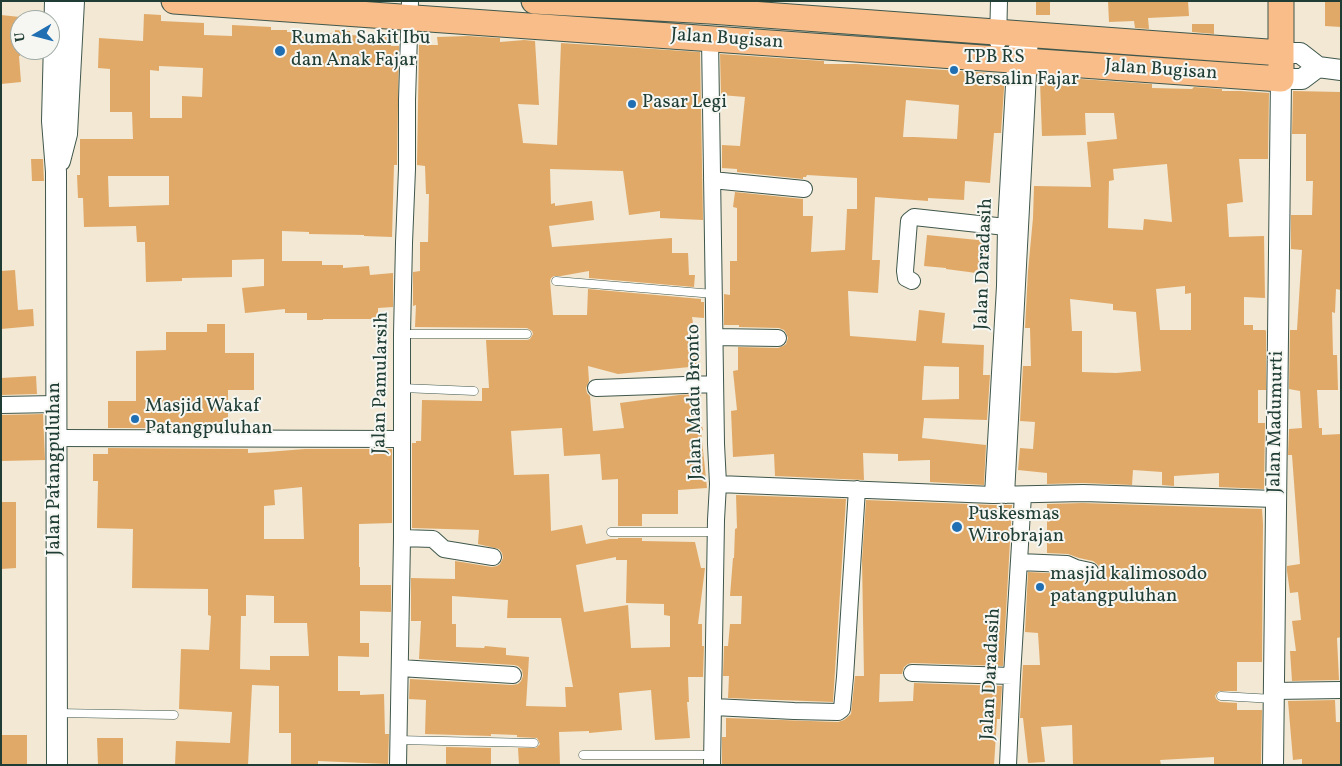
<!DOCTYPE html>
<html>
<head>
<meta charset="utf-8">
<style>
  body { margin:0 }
  #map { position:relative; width:1342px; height:766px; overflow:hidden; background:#f2e8d3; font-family:Vollkorn,serif }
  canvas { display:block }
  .frame { position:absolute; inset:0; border:2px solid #1f3d34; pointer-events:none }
  .north { position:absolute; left:10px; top:10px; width:50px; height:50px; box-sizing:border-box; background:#f6f6f2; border:1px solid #a0aca6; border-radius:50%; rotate:262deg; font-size:14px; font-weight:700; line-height:20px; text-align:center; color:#1f3d34 }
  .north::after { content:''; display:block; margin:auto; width:18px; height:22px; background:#1f6fb2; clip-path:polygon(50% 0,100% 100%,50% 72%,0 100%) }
</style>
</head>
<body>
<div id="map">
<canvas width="1342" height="766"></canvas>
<div class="frame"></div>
<div class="north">U</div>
</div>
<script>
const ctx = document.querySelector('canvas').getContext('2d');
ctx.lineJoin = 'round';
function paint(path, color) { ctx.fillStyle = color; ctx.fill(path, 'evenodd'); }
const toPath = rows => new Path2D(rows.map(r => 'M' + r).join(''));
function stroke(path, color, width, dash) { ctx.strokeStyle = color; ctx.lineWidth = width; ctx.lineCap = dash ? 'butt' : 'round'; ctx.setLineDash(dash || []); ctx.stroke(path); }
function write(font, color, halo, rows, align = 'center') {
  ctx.font = font + ' Vollkorn,serif'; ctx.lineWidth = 4; ctx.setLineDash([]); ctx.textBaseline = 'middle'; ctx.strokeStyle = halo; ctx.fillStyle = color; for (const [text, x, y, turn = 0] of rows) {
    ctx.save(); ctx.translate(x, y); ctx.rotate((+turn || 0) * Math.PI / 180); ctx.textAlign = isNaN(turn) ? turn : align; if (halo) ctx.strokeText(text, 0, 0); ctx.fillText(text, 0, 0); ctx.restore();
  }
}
paint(toPath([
  [1036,1,1050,1,1050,15,1036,15],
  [1108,1,1188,1,1189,16,1148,18,1149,29,1135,28,1134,21,1109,22],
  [1325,1,1341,1,1341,27,1325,26],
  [144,14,161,15,161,21,204,23,204,35,232,36,232,25,271,27,271,30,287,30,287,32,335,33,335,30,350,31,350,35,391,37,391,46,399,46,397,165,394,165,392,237,364,236,364,235,309,234,309,232,282,231,282,261,322,261,322,265,343,265,343,268,369,266,370,275,393,273,393,307,378,308,378,319,323,319,323,320,307,320,307,313,285,313,285,309,245,313,242,288,264,286,264,259,232,260,232,277,182,278,182,281,146,282,145,242,137,242,136,226,84,227,83,198,78,198,77,175,80,175,80,139,133,139,132,112,110,112,110,69,98,68,99,38,143,41],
  [159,66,203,68,202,97,182,96,182,118,150,118,150,70,159,71],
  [108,176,169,176,169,205,109,207],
  [1,15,20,17,20,56,19,56,21,82,1,84],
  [1192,24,1214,24,1214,34,1192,32],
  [468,36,500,38,500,42,524,40,535,41,539,105,518,104,523,143,557,145,561,43,700,52,703,220,660,218,660,211,629,215,623,171,550,169,551,204,555,203,555,206,592,201,594,220,549,226,552,247,672,238,672,253,688,253,689,275,695,275,694,287,589,278,589,271,561,276,554,276,551,278,550,281,553,315,587,315,588,289,701,299,701,302,704,302,704,318,692,317,700,366,618,374,588,366,589,381,586,388,587,393,590,396,593,431,624,428,620,403,679,395,701,394,699,415,703,430,701,431,707,488,678,490,678,514,642,514,642,526,618,526,618,479,602,480,600,454,564,456,562,428,511,431,514,475,549,474,551,531,582,525,586,544,610,539,618,539,618,538,642,538,642,541,695,542,701,568,705,568,698,624,702,624,702,646,704,646,703,677,688,677,689,702,687,702,690,738,655,740,651,690,619,693,622,730,589,733,589,731,559,732,560,765,519,765,518,748,536,748,540,744,537,738,517,737,517,735,491,734,491,736,425,734,426,700,409,699,410,679,512,685,518,684,521,681,523,676,522,670,518,666,514,665,419,659,421,621,411,621,411,578,455,579,455,561,492,567,497,566,500,564,503,558,502,553,499,549,478,544,479,530,412,528,412,443,416,443,416,441,421,441,422,400,482,401,482,388,489,388,486,340,527,340,530,339,533,334,532,331,527,328,415,327,416,305,413,306,413,272,420,271,420,242,428,242,429,194,426,194,425,166,417,165,419,45,438,45,437,37],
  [616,557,616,560,627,560,626,603,664,604,664,615,670,616,670,647,631,648,628,605,584,612,576,565],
  [452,596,508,600,507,618,561,618,573,687,565,687,566,707,526,706,529,657,506,655,506,648,485,646,484,648,456,647,456,624,452,624],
  [720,54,824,61,824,64,856,64,1005,74,1001,133,994,133,990,183,965,181,964,200,928,198,928,201,875,197,872,260,880,260,878,293,848,291,850,336,916,341,919,310,945,313,942,343,984,345,983,375,990,375,987,420,924,418,922,438,986,445,984,485,930,482,930,460,898,461,898,454,863,453,864,480,775,476,774,454,733,457,731,411,737,410,733,371,738,370,738,347,778,348,783,346,786,344,788,338,786,333,784,330,779,328,739,327,739,325,724,325,724,294,730,295,730,261,737,261,737,208,733,207,735,192,803,199,803,216,813,216,811,252,845,250,847,209,857,209,857,178,807,175,806,177,803,177,803,179,737,172,737,169,722,168,722,145,740,146,745,97,721,95],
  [906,100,959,105,957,139,914,137,903,137],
  [924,366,959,367,959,399,922,400],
  [1038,76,1152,84,1152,88,1192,89,1194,87,1222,89,1222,91,1241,91,1269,93,1268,159,1239,159,1243,202,1227,204,1229,237,1264,236,1265,298,1244,297,1244,325,1253,325,1253,330,1265,330,1266,331,1266,390,1258,390,1258,423,1265,423,1264,489,1219,487,1219,473,1174,476,1174,486,1162,485,1162,472,1133,470,1132,485,1083,483,1047,484,1047,473,1018,470,1020,448,1033,449,1035,422,1020,421,1023,366,1031,366,1030,328,1025,328,1028,271,1033,218,1034,186,1091,187,1087,142,1117,139,1114,113,1085,113,1086,135,1042,136,1040,82,1038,81],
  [1167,164,1172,222,1144,219,1143,230,1108,228,1109,181,1114,180,1113,169],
  [1185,286,1185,294,1191,293,1191,330,1160,330,1156,289],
  [1070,299,1113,304,1113,310,1136,312,1141,371,1116,373,1082,372,1082,331,1072,331],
  [1293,91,1341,92,1341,290,1336,289,1335,313,1332,312,1333,355,1337,355,1338,390,1317,390,1319,428,1322,428,1322,435,1341,434,1341,637,1337,638,1339,680,1292,681,1290,651,1296,651,1292,621,1301,620,1298,592,1290,593,1287,571,1287,566,1300,564,1292,455,1288,455,1289,429,1302,428,1300,391,1289,389,1290,330,1297,330,1302,250,1291,249,1291,215,1312,215,1313,181,1306,181,1306,134,1292,134],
  [31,159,43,159,44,181,32,181],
  [927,235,988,241,984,274,946,269,946,268,924,266],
  [15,270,18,310,33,309,34,326,1,329,1,271],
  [207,324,225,324,225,353,254,353,254,390,228,390,228,428,108,428,108,401,136,401,136,351,166,350,166,332,207,332],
  [36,376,37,394,1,395,1,378],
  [43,414,45,460,1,461,1,415],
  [108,448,248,449,248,453,267,452,305,449,392,449,392,523,359,524,359,567,360,567,360,585,391,585,391,612,360,611,360,643,369,643,369,657,338,656,338,691,360,691,360,695,384,694,385,734,389,734,388,764,318,761,318,765,291,765,291,733,279,733,279,686,252,685,248,765,175,765,176,741,230,743,232,712,179,709,181,649,209,650,211,616,208,615,208,589,132,588,133,529,97,528,98,481,93,481,93,454,108,454],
  [302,487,304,539,264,539,264,506,275,505,274,490],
  [246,595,274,596,274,623,307,623,309,656,270,656,270,670,240,669,241,616,246,616],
  [736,495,846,499,833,702,728,698,729,676,723,676,724,646,728,646,730,624,741,624,742,596,730,596,733,558,734,558,735,529,737,528],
  [866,500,993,505,1012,505,1003,666,912,663,908,664,904,667,902,674,880,674,879,702,913,701,914,683,1002,686,1000,719,997,719,994,765,722,765,722,737,726,737,726,718,838,722,844,720,851,714,855,676,864,676,862,560],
  [1,502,16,502,16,568,1,569],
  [1083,503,1262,509,1263,524,1262,662,1237,662,1237,691,1219,691,1217,693,1215,696,1216,699,1220,702,1237,703,1237,710,1262,710,1261,765,1214,765,1214,757,1160,760,1161,765,1073,765,1072,725,1041,727,1045,762,1028,763,1023,718,1020,718,1023,665,1040,665,1038,633,1025,632,1028,572,1065,574,1074,578,1088,581,1094,580,1098,577,1100,574,1100,568,1097,564,1093,561,1079,558,1068,554,1047,553,1047,504],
  [1335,700,1336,722,1341,722,1341,765,1302,765,1302,759,1293,760,1288,701],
  [1,735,27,735,27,765,1,765],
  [97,738,123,738,123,765,98,765],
  [446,747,491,748,491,765,446,765]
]), '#e1a968');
const service = toPath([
  [556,281,714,294],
  [402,334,527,334],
  [402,388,474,391],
  [611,532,716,532],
  [1221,696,1274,699],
  [57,713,174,715],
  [397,740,534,743],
  [583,755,712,755]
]);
const minor = toPath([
  [710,38,716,444,718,484,716,520,712,765],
  [998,42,999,1],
  [712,180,804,189],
  [912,281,906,278,905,271,909,221,914,217,1006,227],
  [715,337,778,338],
  [596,388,715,384],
  [1,405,56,404],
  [57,438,401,439],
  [718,484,993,495,1083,493,1276,499],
  [993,495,1005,286,1006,227,1016,50],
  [1006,495,1030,35],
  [402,538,433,539,444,549,493,557],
  [1019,562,1067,564,1076,568,1090,571],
  [400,668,513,675],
  [912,673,1012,676],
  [1273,691,1341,690],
  [714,707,794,711,838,712,842,709,845,677,857,489],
  [398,765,402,538,402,334,404,243,407,169,407,100,410,1],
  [1008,765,1012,676,1023,495]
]);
const tertiary = toPath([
  [55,1,52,121,56,172,57,765],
  [1281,53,1300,53,1318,67,1341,70],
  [60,161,67,134,74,1],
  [1273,765,1281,79,1302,79,1318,67]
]);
const primary = toPath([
  [174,1,1281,79,1281,1],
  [534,1,710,11,1281,53]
]);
stroke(service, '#3f574c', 9);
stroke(minor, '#3f574c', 18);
stroke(tertiary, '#3f574c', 22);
stroke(primary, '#3f574c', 27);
stroke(service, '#fff', 8);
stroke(minor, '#fff', 16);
stroke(tertiary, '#fff', 20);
stroke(primary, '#f8bd89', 25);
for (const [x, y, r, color] of [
  [280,51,6,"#1f6fb2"],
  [954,70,5,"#1f6fb2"],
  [632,104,5,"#1f6fb2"],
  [135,419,5,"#1f6fb2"],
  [957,527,6,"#1f6fb2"],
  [1040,587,5,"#1f6fb2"]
]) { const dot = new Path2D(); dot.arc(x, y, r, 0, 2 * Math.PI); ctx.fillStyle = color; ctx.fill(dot); stroke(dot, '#f6f6f2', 2); }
write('19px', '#1f3d34', '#f6f6f2', [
  ["Rumah Sakit Ibu",291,40],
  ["dan Anak Fajar",291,62],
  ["TPB RS",964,59],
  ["Bersalin Fajar",964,81],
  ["Pasar Legi",642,104],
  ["Masjid Wakaf",145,408],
  ["Patangpuluhan",145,430],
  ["Puskesmas",968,516],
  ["Wirobrajan",968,538],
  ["masjid kalimosodo",1050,576],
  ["patangpuluhan",1050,598]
], 'left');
write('19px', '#1f3d34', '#f6f6f2', [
  ["Jalan Bugisan",727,40,4],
  ["Jalan Bugisan",1161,71,4],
  ["Jalan Daradasih",985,264,-88],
  ["Jalan Pamularsih",382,383,-89],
  ["Jalan Madu Bronto",696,402,-91],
  ["Jalan Madumurti",1277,422,-89],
  ["Jalan Patangpuluhan",56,469,-90],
  ["Jalan Daradasih",992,674,-87]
]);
</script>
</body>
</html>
